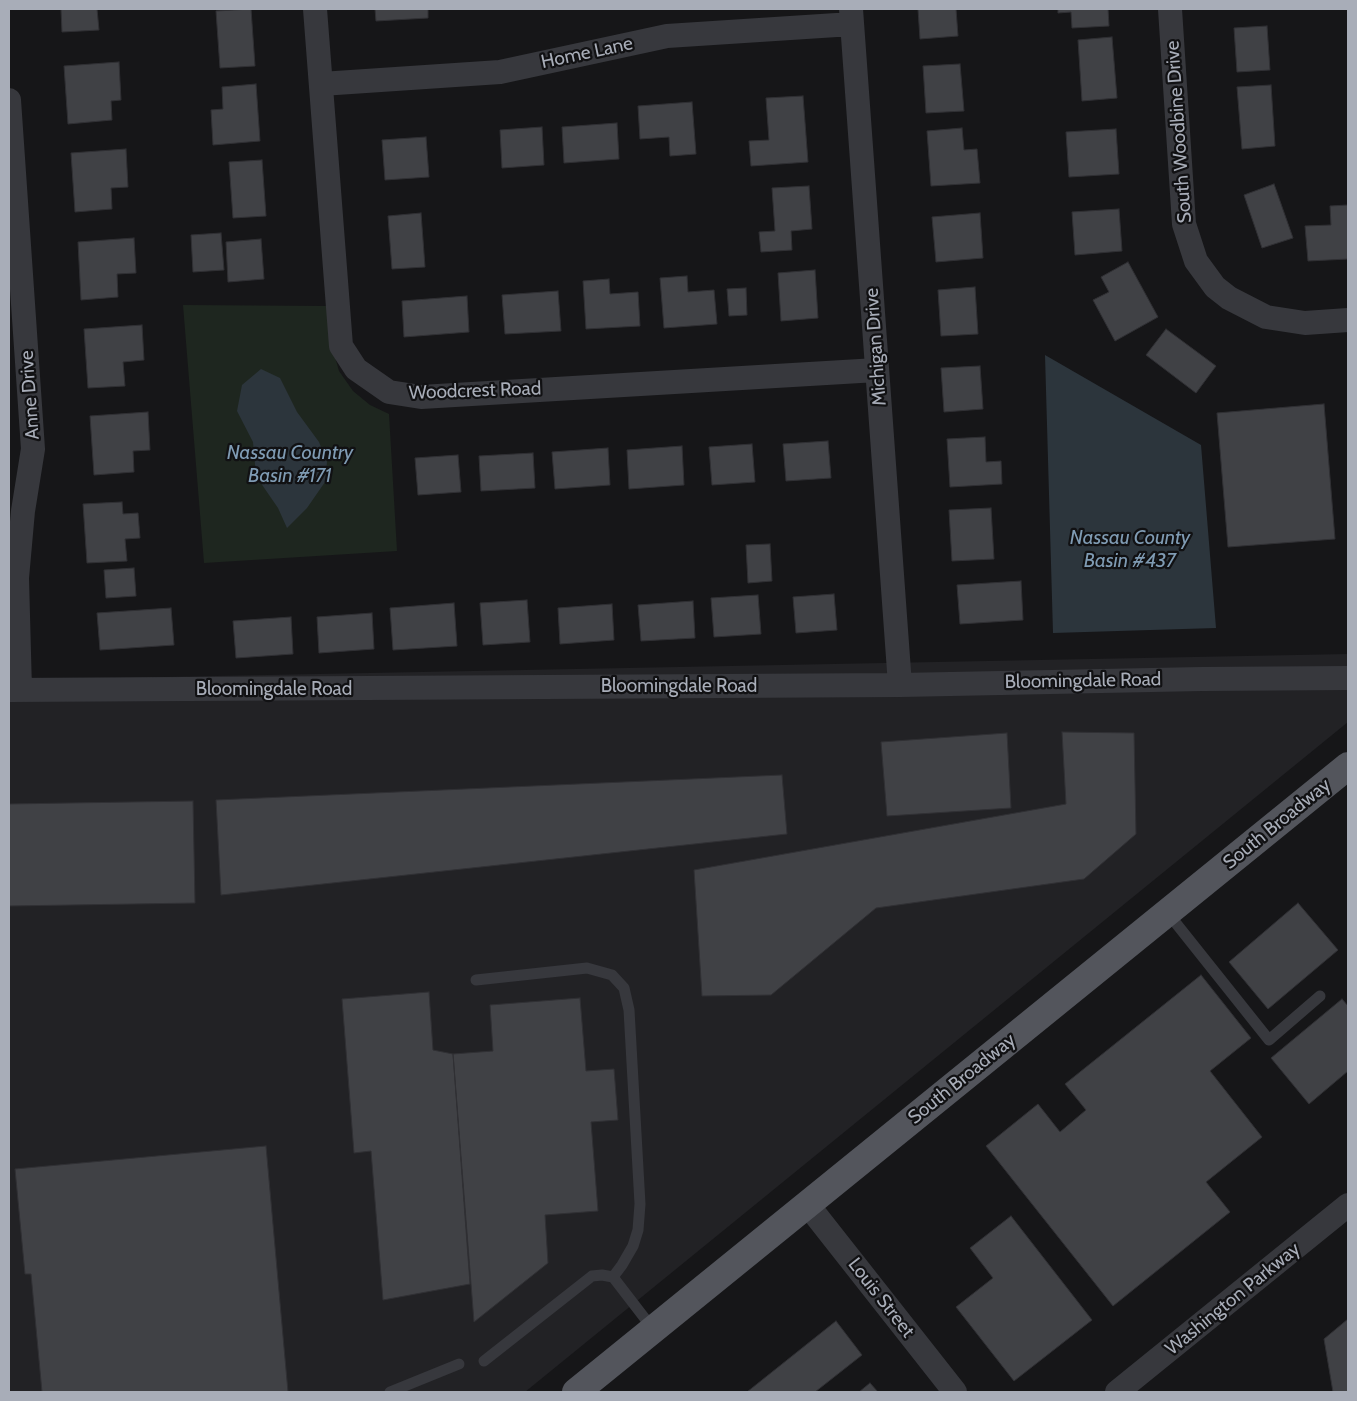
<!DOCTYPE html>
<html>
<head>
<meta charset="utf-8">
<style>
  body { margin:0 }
  #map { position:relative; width:1357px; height:1401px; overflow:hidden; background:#161618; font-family:Cabin,sans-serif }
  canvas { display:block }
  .frame { position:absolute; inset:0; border:10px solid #a8adb8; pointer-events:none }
</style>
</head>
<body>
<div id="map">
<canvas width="1357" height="1401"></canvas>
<div class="frame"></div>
</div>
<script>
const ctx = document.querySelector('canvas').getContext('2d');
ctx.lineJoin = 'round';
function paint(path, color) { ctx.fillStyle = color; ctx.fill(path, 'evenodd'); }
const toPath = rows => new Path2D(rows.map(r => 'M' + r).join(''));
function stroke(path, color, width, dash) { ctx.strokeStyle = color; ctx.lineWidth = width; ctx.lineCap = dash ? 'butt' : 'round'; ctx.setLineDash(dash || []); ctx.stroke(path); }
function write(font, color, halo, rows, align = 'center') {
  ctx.font = font + ' Cabin,sans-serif'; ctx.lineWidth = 4.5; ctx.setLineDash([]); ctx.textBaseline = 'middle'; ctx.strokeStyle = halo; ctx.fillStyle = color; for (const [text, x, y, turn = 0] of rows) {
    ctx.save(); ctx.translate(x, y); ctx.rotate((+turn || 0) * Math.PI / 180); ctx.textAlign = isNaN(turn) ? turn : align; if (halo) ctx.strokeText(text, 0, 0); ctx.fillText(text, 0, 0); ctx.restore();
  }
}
paint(toPath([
  [1348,654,1348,722,525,1392,9,1392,9,680]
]), '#222225');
paint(toPath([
  [183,305,327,306,331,343,339,371,353,391,370,405,389,414,397,551,204,563]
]), '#1e261f');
paint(toPath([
  [1045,355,1201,445,1216,628,1053,633],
  [261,369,280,378,297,412,319,442,327,462,325,482,307,508,287,528,278,508,256,476,253,442,237,411,242,385]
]), '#2c353c');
const building = toPath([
  [61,9,97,9,99,30,62,32,61,9],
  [251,9,255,66,220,68,216,11,251,9],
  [375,9,428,9,428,18,376,21,375,9],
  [918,9,956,9,958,36,920,39,918,9],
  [1058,9,1108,9,1109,26,1072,28,1071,12,1058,13,1058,9],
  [1267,26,1270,70,1237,72,1234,28,1267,26],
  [1112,37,1117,98,1082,101,1078,40,1112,37],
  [119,62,121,100,111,101,112,120,68,124,64,66,119,62],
  [960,64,964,111,926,113,923,66,960,64],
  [256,84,260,141,213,145,211,110,223,109,222,87,256,84],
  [1271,85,1275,146,1242,149,1237,87,1271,85],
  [803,96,808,162,751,166,749,141,769,140,766,98,803,96],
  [692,102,696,154,670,156,669,137,640,139,638,106,692,102],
  [617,123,619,159,564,163,562,127,617,123],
  [542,127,544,165,502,168,500,130,542,127],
  [962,128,964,150,977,149,980,183,931,186,927,131,962,128],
  [1116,129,1119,174,1069,177,1066,132,1116,129],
  [426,137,429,177,385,180,382,140,426,137],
  [126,149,128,187,111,188,112,209,75,212,71,153,126,149],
  [262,160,266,216,233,218,229,162,262,160],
  [1274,184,1293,238,1262,248,1244,195,1274,184],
  [809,186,812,229,791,231,792,250,761,252,759,232,775,231,772,188,809,186],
  [1348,205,1348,259,1308,261,1305,226,1331,225,1330,206,1348,205],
  [1119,209,1122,251,1075,255,1072,212,1119,209],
  [421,213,425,267,392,269,388,216,421,213],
  [980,213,983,258,936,262,932,217,980,213],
  [221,233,224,270,193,272,191,235,221,233],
  [134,238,136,273,117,274,118,297,81,300,78,242,134,238],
  [261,239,264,279,228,282,226,242,261,239],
  [1128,262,1158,317,1115,341,1093,300,1109,292,1101,277,1128,262],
  [815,270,818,318,781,321,778,273,815,270],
  [687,276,688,292,714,290,717,324,664,328,660,278,687,276],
  [609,279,610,294,638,292,640,326,586,329,583,281,609,279],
  [975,287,978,334,941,336,938,290,975,287],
  [746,288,747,315,729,316,727,289,746,288],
  [558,291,561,331,505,334,502,295,558,291],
  [467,296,469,332,404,337,402,301,467,296],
  [142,325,144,360,123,362,125,386,88,388,84,329,142,325],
  [1166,329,1216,366,1196,393,1146,355,1166,329],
  [980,366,983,409,944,412,941,368,980,366],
  [1324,404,1335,539,1228,547,1217,413,1324,404],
  [148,412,150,450,133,451,134,472,94,475,90,416,148,412],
  [985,437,986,462,1001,461,1002,484,950,487,947,439,985,437],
  [828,441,831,478,786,481,783,444,828,441],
  [752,444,755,482,712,485,709,447,752,444],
  [682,446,684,485,629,489,627,450,682,446],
  [608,448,610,485,555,489,552,452,608,448],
  [533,453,535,488,481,491,479,456,533,453],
  [458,455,461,492,418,495,415,458,458,455],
  [122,502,123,514,138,513,140,538,125,539,127,561,87,563,83,504,122,502],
  [991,508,994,559,952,561,949,510,991,508],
  [770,544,772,581,748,583,746,545,770,544],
  [134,568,136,596,106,598,104,570,134,568],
  [1021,581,1023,620,960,624,957,585,1021,581],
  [834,594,837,630,796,633,793,597,834,594],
  [758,595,761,634,714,637,711,598,758,595],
  [527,600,530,642,483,645,480,603,527,600],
  [693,601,695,638,641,641,638,605,693,601],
  [454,603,457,646,393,650,390,608,454,603],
  [612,604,614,640,560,644,558,608,612,604],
  [171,608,174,645,100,650,97,613,171,608],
  [372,613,374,649,319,653,317,617,372,613],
  [291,617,293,654,236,658,233,621,291,617],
  [1062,732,1134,733,1136,834,1084,879,876,908,771,995,702,996,694,870,1066,804,1062,732],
  [1007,733,1011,808,887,816,881,742,1007,733],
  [782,775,787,834,221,895,216,800,782,775],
  [193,801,195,903,9,906,9,804,193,801],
  [1298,903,1338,950,1268,1009,1229,962,1298,903],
  [1201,975,1251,1038,1210,1071,1262,1137,1206,1182,1230,1212,1113,1306,986,1146,1038,1104,1060,1132,1086,1110,1065,1084,1201,975],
  [429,992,433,1050,453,1054,470,1284,383,1300,371,1151,354,1153,342,999,429,992],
  [580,998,586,1071,614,1069,618,1120,591,1122,598,1211,545,1215,548,1263,474,1322,453,1054,493,1051,490,1005,580,998],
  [1342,999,1348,1006,1348,1071,1309,1104,1271,1058,1342,999],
  [266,1146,288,1392,42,1392,31,1274,25,1274,15,1169,266,1146],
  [1011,1216,1092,1320,1014,1381,956,1307,993,1278,970,1248,1011,1216],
  [1348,1319,1348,1392,1333,1392,1324,1339,1348,1319],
  [836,1321,862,1355,815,1392,747,1392,836,1321],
  [870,1383,878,1392,859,1392,870,1383]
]);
paint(building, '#404145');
stroke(building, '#303034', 1);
stroke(toPath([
  [1167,912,1269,1040,1320,996],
  [476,980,587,968,612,975,624,988,629,1010,640,1204,638,1230,633,1246,622,1265,613,1277],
  [484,1361,592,1276,602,1275,613,1277,653,1329],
  [390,1392,459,1364]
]), '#37383d', 11);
stroke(toPath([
  [315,9,341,346,356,369,389,392,421,397,877,370],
  [851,9,900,685],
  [1170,9,1184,224,1196,261,1215,287,1229,298,1266,317,1305,323,1348,320],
  [321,84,500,72,667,36,852,24],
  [9,100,33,449,23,511,17,578,20,690],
  [9,690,900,685,1202,679,1348,678],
  [807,1204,955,1392],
  [1117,1392,1348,1205]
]), '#37383d', 24);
stroke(toPath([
  [576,1392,1348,766]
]), '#53555c', 28);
write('19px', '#a8adb8', '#111113', [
  ["Home Lane",587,53,-12],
  ["South Woodbine Drive",1179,132,-94],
  ["Michigan Drive",876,347,-94],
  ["Woodcrest Road",475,391,-2],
  ["Anne Drive",30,395,-94],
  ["Bloomingdale Road",1083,681,-1],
  ["Bloomingdale Road",679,686],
  ["Bloomingdale Road",274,689],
  ["South Broadway",1277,824,-39],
  ["South Broadway",962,1079,-39],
  ["Louis Street",881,1298,52],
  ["Washington Parkway",1233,1299,-39]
]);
write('italic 20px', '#7f9bb3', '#111113', [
  ["Nassau Country",290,453],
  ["Basin #171",290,476],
  ["Nassau County",1130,538],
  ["Basin #437",1130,561]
]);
</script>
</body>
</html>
